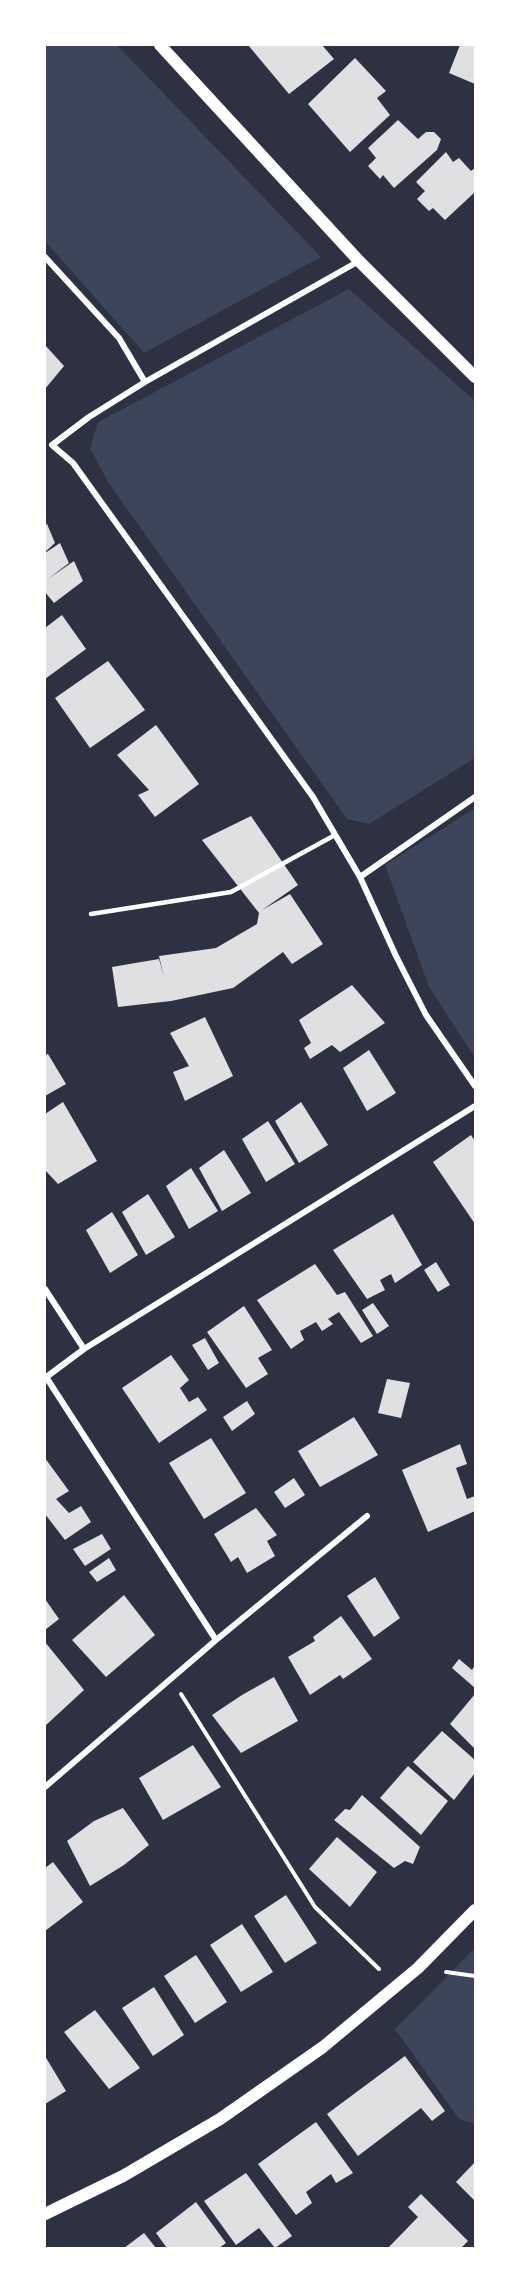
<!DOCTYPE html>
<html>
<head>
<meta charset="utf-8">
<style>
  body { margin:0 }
  #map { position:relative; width:520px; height:2293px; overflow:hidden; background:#2d3142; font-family:Karla,sans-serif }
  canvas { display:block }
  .frame { position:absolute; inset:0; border:46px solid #fff; pointer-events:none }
</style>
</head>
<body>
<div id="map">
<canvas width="520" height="2293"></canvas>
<div class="frame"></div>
</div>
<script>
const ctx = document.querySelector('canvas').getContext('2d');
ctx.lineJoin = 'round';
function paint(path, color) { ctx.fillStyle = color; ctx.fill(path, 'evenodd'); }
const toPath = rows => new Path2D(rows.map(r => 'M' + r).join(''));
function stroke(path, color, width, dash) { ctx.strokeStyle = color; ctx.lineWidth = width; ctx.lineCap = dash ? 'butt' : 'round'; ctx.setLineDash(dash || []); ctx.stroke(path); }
paint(toPath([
  [45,45,117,45,321,257,144,353,45,241],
  [349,289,475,401,475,758,369,824,347,819,108,482,90,448,98,422],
  [475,808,475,1058,429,987,385,865],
  [475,1948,475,2124,459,2119,395,2029]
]), '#3c4559');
paint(toPath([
  [248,45,322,45,334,59,289,94],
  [460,45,475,45,475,84,449,73],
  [355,58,386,91,377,98,390,115,350,152,308,104],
  [398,120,418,139,426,132,434,132,441,139,437,150,394,188,383,175,380,179,368,166,376,158,368,148],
  [446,152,453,162,459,158,471,171,475,168,475,192,445,220,433,208,429,211,417,199,425,191,416,182],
  [45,345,64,366,45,389],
  [47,524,55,543,45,552,45,525],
  [60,543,69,563,48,579,74,561,83,581,54,603,45,592,45,553],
  [62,615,86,649,45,679,45,628],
  [108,661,145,710,90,748,55,698],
  [156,725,199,784,155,817,138,795,149,790,117,755],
  [251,816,298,885,262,910,290,894,323,944,292,964,283,952,233,988,171,1001,118,1007,112,967,159,959,164,977,159,956,216,948,257,924,259,913,202,840],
  [352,985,385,1023,340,1052,332,1045,310,1059,304,1048,311,1043,299,1020],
  [205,1017,233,1076,185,1101,173,1072,189,1066,170,1033],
  [369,1050,396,1093,367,1111,343,1068],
  [48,1054,66,1084,45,1096,45,1055],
  [63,1102,97,1161,58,1184,45,1170,45,1114],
  [301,1102,328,1145,299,1163,275,1121],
  [268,1121,295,1164,266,1182,242,1139],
  [471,1135,475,1141,475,1224,433,1162],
  [224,1150,251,1193,222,1211,199,1168],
  [191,1168,218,1211,189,1229,166,1186],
  [148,1194,175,1237,146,1255,122,1212],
  [112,1212,138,1255,110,1273,86,1230],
  [393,1214,422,1265,395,1283,391,1274,380,1280,385,1290,367,1299,333,1250],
  [436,1262,450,1285,438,1292,424,1270],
  [315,1264,337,1295,345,1292,373,1336,361,1343,339,1312,328,1319,333,1324,322,1331,316,1322,300,1331,304,1340,291,1349,257,1300],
  [373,1303,389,1326,377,1334,362,1310],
  [244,1306,272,1350,258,1358,268,1374,246,1388,207,1332],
  [205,1338,219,1363,208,1370,192,1345],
  [171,1355,189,1380,180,1388,189,1402,198,1397,207,1410,159,1443,122,1388],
  [387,1379,410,1383,401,1418,378,1413],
  [247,1401,255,1414,232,1431,223,1417],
  [354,1417,378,1455,320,1487,298,1451],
  [211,1438,246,1493,204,1519,169,1463],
  [460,1444,467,1464,456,1468,467,1499,475,1496,475,1511,428,1532,402,1470],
  [45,1458,69,1491,56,1499,69,1513,81,1506,91,1522,65,1540,45,1514],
  [294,1478,305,1495,285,1508,274,1492],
  [256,1508,277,1535,267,1541,275,1556,247,1573,238,1557,231,1562,214,1534],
  [102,1534,111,1549,85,1566,73,1549],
  [109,1558,116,1570,97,1582,89,1572],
  [375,1577,400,1618,374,1637,347,1596],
  [124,1595,155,1635,106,1677,72,1640],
  [45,1599,59,1619,45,1630],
  [341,1616,372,1659,343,1679,340,1675,310,1695,288,1657,315,1641,313,1637],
  [45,1642,84,1690,45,1726],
  [459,1659,472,1670,475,1665,475,1688,452,1668],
  [274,1677,298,1721,241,1753,212,1715,242,1695],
  [475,1694,475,1749,450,1724],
  [442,1731,475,1760,475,1773,454,1800,413,1762],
  [193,1745,221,1787,163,1820,139,1778],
  [408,1766,448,1801,421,1835,380,1798],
  [362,1795,420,1847,413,1864,405,1861,394,1868,334,1820,345,1809,350,1810],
  [123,1808,149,1845,124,1865,90,1886,67,1841,94,1821],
  [337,1837,377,1872,350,1907,309,1869],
  [53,1862,83,1902,45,1931,45,1868],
  [286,1895,317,1943,285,1963,254,1916],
  [242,1924,273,1972,241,1992,210,1945],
  [196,1955,227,2002,195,2023,164,1976],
  [154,1987,184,2035,153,2056,122,2008],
  [95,2010,140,2068,109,2089,64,2032],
  [45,2056,66,2091,45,2104],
  [405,2056,445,2111,432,2121,421,2108,358,2156,327,2114],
  [316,2122,353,2173,336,2183,331,2174,306,2192,312,2203,296,2215,258,2164],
  [475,2162,475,2201,456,2182],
  [246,2173,292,2236,275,2248,259,2228,236,2245,204,2201],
  [421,2194,468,2241,461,2248,388,2248,418,2217,408,2207],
  [196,2202,226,2243,219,2248,167,2248,156,2233],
  [144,2233,156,2248,124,2248]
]), '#e0e0e3');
stroke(toPath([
  [181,1694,315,1907,379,1969],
  [446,1972,475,1976]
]), '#fff', 4);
stroke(toPath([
  [91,914,231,892,335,835]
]), '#fff', 4.5);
stroke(toPath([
  [45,257,119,338,145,382,89,417,52,445,73,463,313,797,360,877,396,956,426,1015,475,1086],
  [145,382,359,261],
  [360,877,475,797],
  [45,1289,84,1349],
  [46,1377,216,1640],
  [45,1378,84,1349,475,1106],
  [45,1787,216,1640,367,1516]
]), '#fff', 6);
stroke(toPath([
  [160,45,359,261,475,377],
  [45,2214,123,2176,220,2119,323,2047,418,1968,475,1910]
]), '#fff', 12);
</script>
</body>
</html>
